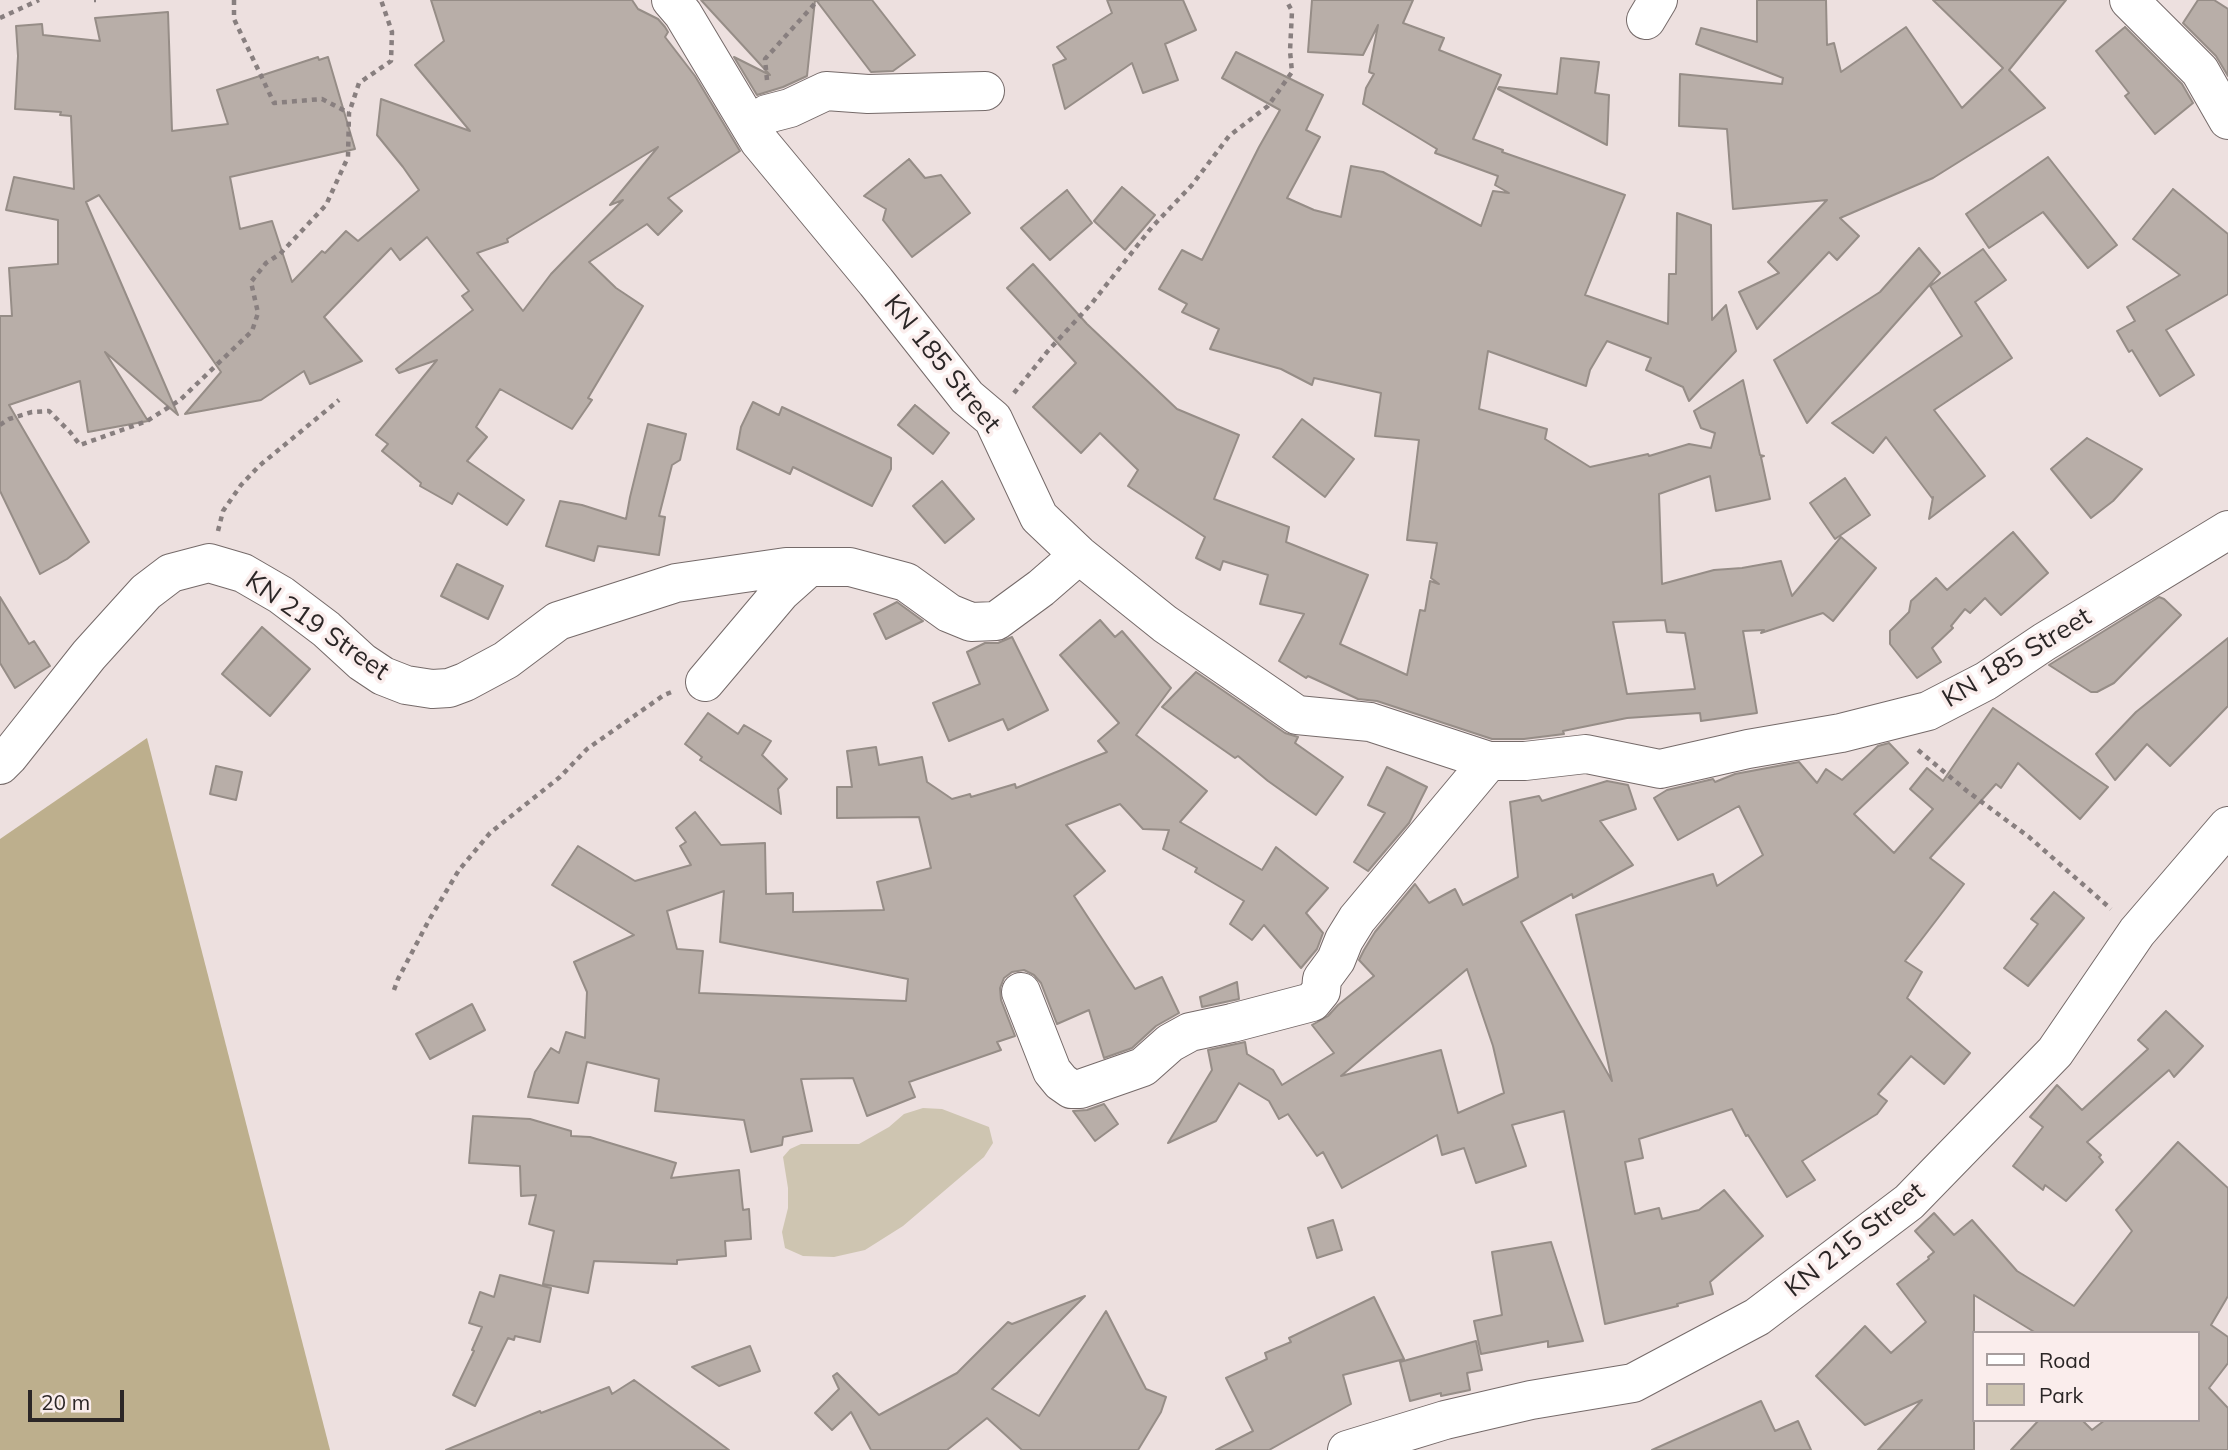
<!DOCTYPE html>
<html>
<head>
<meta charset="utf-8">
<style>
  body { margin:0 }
  #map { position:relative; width:2228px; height:1450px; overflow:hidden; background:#ede0df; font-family:Mulish,sans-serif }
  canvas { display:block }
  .legend { position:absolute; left:1972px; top:1331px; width:228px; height:91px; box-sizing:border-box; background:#faedec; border:2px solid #a79d9d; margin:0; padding:9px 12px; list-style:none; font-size:21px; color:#2b2626 }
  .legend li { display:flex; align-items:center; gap:14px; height:35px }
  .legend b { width:35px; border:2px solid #a79d9d }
  .scale { position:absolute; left:28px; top:1390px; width:96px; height:32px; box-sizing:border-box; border:4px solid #2b2626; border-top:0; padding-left:9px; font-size:21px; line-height:24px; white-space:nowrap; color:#2b2626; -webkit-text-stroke:5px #faedec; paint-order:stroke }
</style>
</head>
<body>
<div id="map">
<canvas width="2228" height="1450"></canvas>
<ul class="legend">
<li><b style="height:9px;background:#fff"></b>Road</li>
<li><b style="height:19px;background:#cec5b1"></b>Park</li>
</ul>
<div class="scale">20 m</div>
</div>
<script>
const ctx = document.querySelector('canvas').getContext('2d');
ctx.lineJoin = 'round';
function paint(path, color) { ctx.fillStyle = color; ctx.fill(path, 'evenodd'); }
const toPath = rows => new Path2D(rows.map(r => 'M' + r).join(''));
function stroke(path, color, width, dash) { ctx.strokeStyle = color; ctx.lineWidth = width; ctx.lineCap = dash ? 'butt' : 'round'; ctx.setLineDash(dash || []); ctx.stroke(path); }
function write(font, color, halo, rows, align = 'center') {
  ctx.font = font + ' Mulish,sans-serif'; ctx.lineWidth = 7; ctx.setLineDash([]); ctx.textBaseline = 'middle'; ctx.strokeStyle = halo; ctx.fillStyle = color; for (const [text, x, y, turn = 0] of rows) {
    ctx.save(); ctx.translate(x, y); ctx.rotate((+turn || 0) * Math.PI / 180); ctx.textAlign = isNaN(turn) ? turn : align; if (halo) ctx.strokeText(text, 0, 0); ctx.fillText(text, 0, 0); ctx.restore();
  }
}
paint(toPath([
  [923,1108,942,1109,989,1127,993,1143,984,1157,903,1226,865,1250,834,1257,803,1256,785,1248,782,1232,788,1208,788,1188,783,1157,790,1149,801,1144,859,1144,889,1127,904,1114]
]), '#cec5b1');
paint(toPath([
  [147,738,330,1450,0,1450,0,839]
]), '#bdaf8d');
const building = toPath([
  [431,0,632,0,638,9,658,19,665,27,668,32,665,37,695,76,740,151,668,198,682,211,658,235,647,224,589,262,616,288,643,306,588,398,592,400,572,429,500,389,476,427,487,437,467,461,524,500,507,525,458,493,452,504,420,486,421,483,382,451,388,444,376,435,437,360,399,373,396,369,473,310,462,296,469,291,427,237,400,260,391,248,324,317,362,361,310,384,304,371,261,400,185,414,221,372,99,195,86,202,178,415,105,352,148,421,88,432,80,381,9,405,89,542,67,559,40,574,0,491,0,316,12,316,9,268,58,264,58,220,6,210,14,177,74,189,71,116,60,115,61,112,15,109,18,56,16,26,42,24,43,35,100,41,95,18,168,12,172,131,228,124,217,90,318,57,319,60,328,57,355,149,230,177,240,229,272,221,292,282,322,251,325,253,346,231,358,241,419,190,403,167,377,135,381,99,470,131,415,65,444,41,431,0],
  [658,147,610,205,623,200,551,274,523,311,477,253,508,242,507,239,658,147],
  [701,0,815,0,807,76,783,87,757,95,734,57,770,75,701,0],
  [816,0,872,0,915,55,893,71,871,72,816,0],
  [1107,0,1183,0,1196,30,1165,44,1178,80,1143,93,1132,63,1065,109,1053,65,1066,59,1057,47,1112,13,1107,0],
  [1312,0,1413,0,1403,23,1444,38,1439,50,1501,75,1473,139,1503,150,1502,152,1625,195,1585,295,1668,324,1669,274,1676,274,1677,213,1711,225,1712,320,1726,305,1736,351,1689,401,1683,387,1646,370,1651,358,1607,341,1590,370,1586,386,1488,351,1479,409,1547,429,1545,439,1590,467,1648,454,1649,456,1689,444,1711,448,1715,433,1701,428,1694,411,1743,380,1760,455,1764,456,1761,457,1770,499,1716,511,1710,476,1659,494,1662,584,1714,570,1742,568,1781,561,1792,596,1841,537,1876,568,1833,621,1823,613,1761,633,1764,630,1743,631,1757,713,1701,721,1700,713,1627,718,1563,731,1564,734,1524,739,1492,739,1377,701,1358,699,1308,676,1306,678,1279,661,1304,614,1260,604,1268,575,1223,561,1220,570,1196,558,1205,537,1128,486,1138,470,1100,433,1081,453,1033,407,1076,363,1007,288,1033,264,1087,324,1177,409,1239,435,1214,499,1289,527,1286,542,1368,575,1340,644,1407,675,1420,610,1425,611,1430,581,1439,584,1431,578,1437,543,1407,540,1419,440,1375,436,1381,393,1314,378,1312,385,1281,369,1210,349,1219,329,1182,312,1187,304,1159,289,1182,250,1202,260,1259,147,1280,110,1222,78,1236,52,1323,95,1306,130,1320,137,1287,198,1314,210,1341,217,1351,166,1383,172,1481,226,1493,191,1509,193,1495,185,1498,176,1435,153,1437,149,1363,104,1366,88,1374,74,1369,72,1378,25,1363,55,1308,52,1312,0],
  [1665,620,1667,632,1685,633,1695,689,1627,694,1613,622,1665,620],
  [1757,0,1826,0,1827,45,1834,43,1841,72,1906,27,1962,108,2003,68,1933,0,2066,0,2009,70,2045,108,1933,178,1840,218,1859,236,1837,260,1829,252,1757,329,1739,292,1779,273,1768,262,1827,200,1733,209,1727,129,1679,126,1680,74,1782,84,1783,78,1696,44,1701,28,1757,42,1757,0],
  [2198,0,2214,0,2228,9,2228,76,2216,56,2183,23,2198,0],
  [2125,27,2182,84,2193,103,2155,134,2125,96,2129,93,2096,51,2125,27],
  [1561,58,1599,62,1595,93,1609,95,1607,145,1498,89,1499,87,1557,94,1561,58],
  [2048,157,2117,245,2088,268,2043,212,1989,248,1966,214,2048,157],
  [909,159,925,178,941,175,970,213,912,257,883,220,886,209,864,196,909,159],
  [1122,187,1155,215,1125,250,1094,221,1122,187],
  [2173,189,2228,234,2228,294,2166,330,2194,375,2160,396,2132,350,2129,352,2117,331,2135,321,2127,307,2180,275,2133,239,2173,189],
  [1067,190,1092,223,1050,260,1021,228,1067,190],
  [1919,248,1940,273,1807,423,1774,360,1880,292,1919,248],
  [1983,249,2006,280,1975,302,2012,358,1934,410,1985,476,1929,519,1933,497,1932,498,1886,437,1873,453,1832,423,1962,336,1930,286,1983,249],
  [753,402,779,415,782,407,891,458,891,469,872,506,793,467,790,474,737,449,741,427,753,402],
  [915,405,949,433,933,454,898,425,915,405],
  [1302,419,1354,459,1325,497,1273,457,1302,419],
  [648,424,686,434,680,460,672,465,659,516,665,517,659,555,598,546,594,561,546,546,560,501,582,505,626,519,630,497,648,424],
  [2087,438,2142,469,2113,501,2091,518,2051,469,2087,438],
  [1845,478,1870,515,1835,539,1810,503,1845,478],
  [942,481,974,519,945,543,913,506,942,481],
  [2013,532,2048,573,2001,615,1985,598,1970,613,1965,609,1951,626,1953,628,1932,648,1941,662,1917,678,1890,644,1890,631,1909,612,1911,601,1936,578,1947,590,2013,532],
  [457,564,503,586,488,619,441,596,457,564],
  [0,597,29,644,34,641,50,666,15,688,0,663,0,597],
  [2159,597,2164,599,2181,615,2114,683,2097,692,2091,692,2049,665,2159,597],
  [897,602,923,621,886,639,874,614,897,602],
  [1100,620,1115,637,1122,631,1171,688,1136,735,1207,791,1180,822,1262,870,1276,847,1328,888,1306,913,1323,933,1317,949,1301,968,1264,925,1252,940,1230,924,1244,901,1195,872,1197,868,1163,849,1169,830,1143,829,1120,804,1066,825,1105,871,1074,896,1135,989,1162,977,1179,1013,1156,1026,1132,1048,1104,1058,1089,1010,1057,1024,1041,983,1034,975,1024,970,1012,972,1004,978,1000,988,1001,1000,1015,1036,997,1042,1001,1050,909,1082,915,1097,867,1116,853,1078,801,1079,812,1131,783,1137,782,1145,751,1152,744,1120,655,1111,659,1079,587,1062,578,1103,528,1097,535,1072,551,1048,559,1053,566,1032,585,1038,587,992,574,962,634,935,552,885,578,846,635,881,691,865,680,846,686,842,676,828,695,812,721,845,765,843,766,894,793,893,793,912,884,910,877,882,931,868,919,817,837,818,837,787,852,787,847,751,876,747,879,765,922,757,927,782,952,799,970,794,971,797,1015,784,1016,788,1107,752,1098,741,1119,723,1060,655,1100,620],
  [724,891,720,942,908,979,906,1001,699,993,703,951,677,949,667,911,724,891],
  [262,627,310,669,270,716,222,674,262,627],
  [1012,637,1048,710,1008,730,1003,719,949,741,933,703,980,684,967,652,985,643,998,643,1012,637],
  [2228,638,2228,706,2170,766,2147,744,2115,780,2096,754,2136,712,2228,638],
  [1196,672,1285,733,1298,737,1295,743,1343,777,1316,815,1268,781,1238,756,1235,758,1162,707,1196,672],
  [1993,708,2108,787,2080,819,2018,763,2001,788,1996,784,1930,858,1964,884,1905,961,1922,972,1907,998,1970,1053,1944,1084,1911,1056,1878,1094,1887,1101,1877,1114,1802,1161,1815,1180,1787,1197,1748,1135,1746,1136,1732,1109,1639,1139,1643,1158,1625,1162,1635,1214,1659,1208,1662,1219,1699,1210,1724,1190,1763,1236,1710,1282,1713,1294,1677,1304,1678,1306,1605,1324,1564,1111,1512,1125,1526,1166,1476,1183,1464,1148,1442,1155,1437,1135,1342,1188,1323,1152,1317,1156,1288,1114,1279,1119,1269,1101,1239,1083,1216,1121,1168,1143,1212,1070,1208,1050,1245,1042,1247,1054,1273,1070,1282,1085,1334,1053,1312,1025,1328,1016,1338,1005,1374,976,1359,960,1364,950,1375,932,1415,884,1429,903,1455,889,1463,905,1518,877,1510,802,1539,796,1542,801,1607,781,1628,785,1636,809,1600,821,1633,865,1573,898,1572,894,1521,922,1612,1081,1576,915,1713,874,1717,886,1763,855,1739,806,1678,840,1654,798,1667,790,1713,779,1715,782,1735,774,1799,762,1817,783,1826,769,1842,780,1878,746,1889,743,1908,763,1854,814,1894,853,1933,809,1910,789,1927,768,1943,781,1993,708],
  [1467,969,1493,1046,1504,1093,1458,1113,1441,1050,1341,1076,1467,969],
  [708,713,738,734,744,725,771,741,762,755,787,779,778,789,781,814,700,760,702,757,685,744,708,713],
  [216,766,242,772,236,800,210,794,216,766],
  [1387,767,1427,787,1409,823,1368,871,1354,862,1385,813,1368,805,1387,767],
  [2054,892,2084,918,2028,986,2004,968,2038,924,2031,919,2054,892],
  [1237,982,1239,999,1202,1007,1200,997,1237,982],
  [472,1004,485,1030,430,1059,416,1034,472,1004],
  [2166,1011,2203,1046,2174,1077,2169,1070,2087,1142,2101,1155,2099,1157,2103,1162,2066,1201,2045,1185,2043,1190,2013,1166,2043,1127,2030,1117,2057,1085,2082,1110,2148,1049,2138,1040,2166,1011],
  [1104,1104,1118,1124,1095,1141,1073,1111,1087,1110,1104,1104],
  [473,1116,530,1119,571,1131,571,1136,590,1137,676,1163,671,1178,739,1170,743,1210,749,1209,751,1239,725,1241,726,1256,677,1260,677,1264,594,1261,588,1293,543,1284,554,1231,529,1224,536,1195,521,1196,520,1166,469,1163,473,1116],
  [2178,1142,2228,1188,2228,1296,2211,1325,2228,1337,2228,1363,2209,1388,2228,1408,2228,1450,2011,1450,2039,1420,2082,1420,2092,1430,2105,1420,2198,1420,2198,1333,2036,1333,1974,1295,1974,1450,1878,1450,1922,1400,1865,1425,1816,1376,1865,1326,1891,1353,1926,1322,1897,1284,1929,1259,1928,1257,1934,1252,1915,1231,1934,1213,1954,1235,1972,1220,2017,1271,2074,1306,2132,1231,2116,1210,2178,1142],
  [1333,1220,1342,1250,1317,1258,1308,1228,1333,1220],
  [1551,1242,1583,1341,1548,1347,1548,1341,1481,1354,1474,1321,1502,1315,1492,1252,1551,1242],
  [500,1275,551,1288,540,1342,515,1336,514,1340,508,1338,475,1406,453,1395,474,1351,472,1350,482,1327,469,1323,480,1292,494,1297,500,1275],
  [1085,1296,992,1389,1039,1416,1106,1311,1146,1389,1166,1397,1161,1412,1138,1450,1022,1450,987,1418,947,1450,871,1450,851,1412,832,1430,815,1413,839,1389,833,1376,837,1373,879,1415,957,1373,1008,1322,1012,1324,1085,1296],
  [1374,1297,1404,1359,1343,1375,1351,1404,1269,1450,1216,1450,1253,1431,1226,1378,1267,1359,1265,1353,1291,1342,1289,1338,1374,1297],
  [1476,1341,1482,1370,1467,1373,1470,1390,1441,1396,1441,1393,1410,1401,1400,1362,1476,1341],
  [750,1346,760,1371,719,1386,692,1367,750,1346],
  [634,1380,729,1450,446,1450,540,1411,541,1413,609,1387,612,1394,634,1380],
  [1761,1401,1775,1431,1798,1421,1811,1450,1652,1450,1761,1401]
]);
paint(building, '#b8aea8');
stroke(building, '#968d87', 2);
const minor = toPath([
  [671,0,683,14,759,141,876,282,967,397,993,419,1039,517,1079,555,1165,624,1297,715,1370,722,1489,761,1525,761,1586,754,1660,769,1748,749,1841,733,1928,711,1986,681,2044,642,2228,530],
  [2129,0,2200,71,2228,120],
  [1646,20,1658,0],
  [759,141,751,125,767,114,790,108,826,91,868,94,985,91],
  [705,682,781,592,809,567],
  [0,765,9,756,89,655,146,592,171,573,209,563,243,573,281,595,326,629,362,662,383,676,406,685,432,689,449,688,465,682,506,660,558,621,676,583,786,567,850,567,906,582,949,613,971,622,996,621,1041,588,1079,555],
  [1021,992,1052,1071,1061,1082,1071,1089,1080,1089,1143,1067,1170,1043,1190,1032,1232,1023,1312,1002,1321,991,1322,979,1336,960,1344,940,1357,919,1489,761],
  [1347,1450,1445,1420,1531,1400,1633,1383,1757,1317,1909,1202,2055,1052,2137,932,2228,826]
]);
stroke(minor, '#756a69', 40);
stroke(toPath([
  [94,0,96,0],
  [234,0,234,19,274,103,322,99,349,113],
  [0,18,39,0],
  [767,80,765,59,818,0],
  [1014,393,1047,352,1092,303,1152,227,1192,185,1229,136,1268,106,1292,72,1290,51,1292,11,1286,0],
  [0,425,9,419,32,412,49,411,70,432,80,445,147,421,180,400,252,331,258,313,251,282,266,263,280,254,326,205,348,157,349,113,359,83,391,61,392,32,381,0],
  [218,531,223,511,241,485,259,466,339,400],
  [1918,750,1967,791,2029,837,2111,909],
  [394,990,398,979,429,920,459,870,490,833,560,777,587,749,664,695,674,691]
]), '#887f7f', 4.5, [5, 5]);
stroke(minor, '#fff', 38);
write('26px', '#2b2626', '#faedec', [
  ["KN 185 Street",942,364,51],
  ["KN 219 Street",317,626,35],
  ["KN 185 Street",2017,658,-31],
  ["KN 215 Street",1855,1240,-38]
]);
</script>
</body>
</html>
